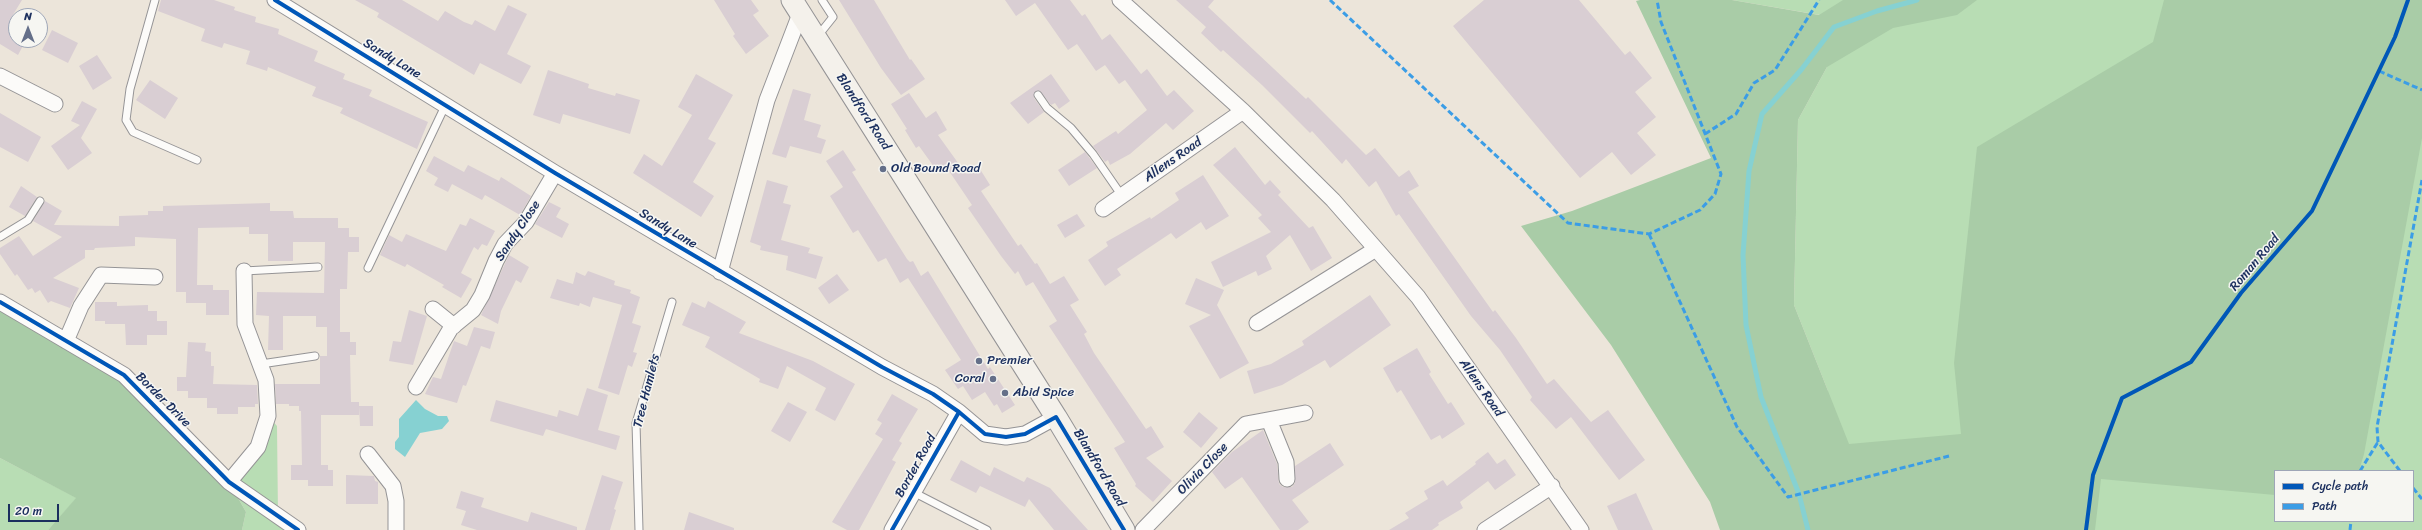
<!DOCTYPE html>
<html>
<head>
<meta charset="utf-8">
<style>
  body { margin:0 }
  #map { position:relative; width:2422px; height:530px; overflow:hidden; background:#ece5da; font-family:Sriracha,sans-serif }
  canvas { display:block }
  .legend { position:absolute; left:2274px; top:470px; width:140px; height:52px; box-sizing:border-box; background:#f6f6f2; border:1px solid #9ea6b7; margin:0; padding:5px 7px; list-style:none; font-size:12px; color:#1b2f5e }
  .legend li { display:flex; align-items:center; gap:8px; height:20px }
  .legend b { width:20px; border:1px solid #9ea6b7 }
  .north { position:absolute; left:8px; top:8px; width:40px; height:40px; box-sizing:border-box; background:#f6f6f2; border:1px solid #9ea6b7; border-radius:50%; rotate:0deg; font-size:11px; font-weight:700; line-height:16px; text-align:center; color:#1b2f5e }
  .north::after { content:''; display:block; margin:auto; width:14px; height:18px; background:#646f89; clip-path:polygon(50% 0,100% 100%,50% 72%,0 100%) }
  .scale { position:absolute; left:8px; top:504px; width:51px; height:18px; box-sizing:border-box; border:2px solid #1b2f5e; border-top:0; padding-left:5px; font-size:12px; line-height:14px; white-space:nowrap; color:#1b2f5e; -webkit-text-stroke:3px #f6f6f2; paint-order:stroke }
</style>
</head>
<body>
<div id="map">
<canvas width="2422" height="530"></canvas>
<ul class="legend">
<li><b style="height:5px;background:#0057b8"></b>Cycle path</li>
<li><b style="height:5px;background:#3b9de6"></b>Path</li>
</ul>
<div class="north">N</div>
<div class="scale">20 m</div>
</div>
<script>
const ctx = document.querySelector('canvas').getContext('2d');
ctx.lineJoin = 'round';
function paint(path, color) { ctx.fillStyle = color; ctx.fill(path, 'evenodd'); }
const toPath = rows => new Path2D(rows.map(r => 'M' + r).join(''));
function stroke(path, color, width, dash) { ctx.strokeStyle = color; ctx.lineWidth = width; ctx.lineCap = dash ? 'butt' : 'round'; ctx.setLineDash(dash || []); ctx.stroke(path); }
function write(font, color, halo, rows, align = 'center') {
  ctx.font = font + ' Sriracha,sans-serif'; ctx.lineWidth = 3; ctx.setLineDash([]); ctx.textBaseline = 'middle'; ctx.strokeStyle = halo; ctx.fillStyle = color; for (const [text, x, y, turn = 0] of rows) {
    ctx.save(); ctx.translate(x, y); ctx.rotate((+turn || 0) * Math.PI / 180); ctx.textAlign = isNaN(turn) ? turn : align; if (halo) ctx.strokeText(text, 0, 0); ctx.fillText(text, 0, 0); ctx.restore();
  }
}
paint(toPath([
  [1732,0,2422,0,2422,530,1720,530,1828,391,1794,305,1798,120,1827,67,1820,15],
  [2275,471,2413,471,2413,521,2275,521],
  [268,416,277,426,278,516,298,530,242,530,246,512,229,482],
  [0,458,77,498,48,530,0,530]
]), '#b8ddb4');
paint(toPath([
  [1640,0,1732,0,1819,15,1843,0,1977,0,1957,15,1893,28,1827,67,1798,120,1794,305,1849,444,1961,434,1954,363,1977,147,2153,42,2164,0,2422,0,2422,138,2364,454,2359,471,2275,471,2275,495,2101,479,2095,530,1720,530,1710,502,1611,345,1521,226,1572,211,1711,158,1636,1],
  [0,302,94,357,229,482,246,512,242,530,48,530,76,498,0,458]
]), '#a9cca7');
paint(toPath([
  [416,400,425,409,438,416,447,416,449,421,442,429,420,433,405,457,395,449,395,442,399,437,399,419]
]), '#86d1d2');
stroke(toPath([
  [1808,530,1799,494,1761,397,1746,325,1743,255,1749,171,1762,114,1801,70,1834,27,1877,11,1917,0]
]), '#86d1d2', 5);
paint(toPath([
  [0,0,22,0,11,18,16,20,16,40,25,42,18,55,0,44],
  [161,0,214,0,235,7,234,10,256,17,255,22,279,29,278,34,318,51,314,61,345,74,343,79,372,90,369,96,428,122,417,149,340,113,343,108,312,96,316,87,268,67,267,71,246,64,250,51,224,43,222,48,201,41,205,29,158,11],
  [355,0,402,0,438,21,445,11,464,22,472,25,475,20,495,31,508,5,527,14,507,54,531,66,521,84,480,63,474,75,377,17,379,13],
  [714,0,751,0,759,11,753,15,769,36,746,54,733,36,735,34],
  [839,0,874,0,910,60,911,59,925,79,901,95,881,68],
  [1005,0,1070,0,1082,16,1085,14,1102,40,1110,34,1141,74,1147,69,1167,96,1174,90,1194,111,1173,130,1166,123,1130,154,1110,165,1108,160,1105,162,1093,146,1116,131,1118,134,1147,110,1125,80,1119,84,1105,65,1096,71,1077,44,1068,50,1035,3,1016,16],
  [1176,0,1214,0,1208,7,1306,99,1308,97,1366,155,1375,148,1399,177,1409,170,1419,186,1408,192,1493,312,1495,310,1516,338,1547,384,1554,379,1591,422,1608,410,1645,460,1619,480,1571,417,1556,429,1530,400,1532,397,1500,350,1471,316,1399,214,1396,216,1376,181,1369,187,1346,159,1342,164,1312,131,1310,133,1262,85,1223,50,1221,52,1201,33,1206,27],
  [1484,0,1579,0,1625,55,1630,51,1652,78,1635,92,1656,117,1637,133,1656,155,1631,175,1612,152,1580,178,1453,26],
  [52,30,78,43,68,63,42,50],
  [97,55,112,78,93,90,79,66],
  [548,70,589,84,588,88,615,96,616,93,640,100,630,134,563,114,560,124,533,115],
  [696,74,733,95,708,139,716,143,693,182,714,196,701,217,633,173,644,154,662,166,692,115,678,107],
  [1051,74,1070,101,1059,109,1055,103,1051,105,1040,91,1036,91,1034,98,1044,112,1028,124,1010,103],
  [150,80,178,98,165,119,136,100],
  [793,89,811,94,804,120,821,125,817,137,826,140,821,154,790,146,786,158,772,154],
  [909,93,926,118,936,111,947,130,938,135,966,174,978,166,990,185,981,191,1018,246,1021,244,1035,264,1037,263,1050,284,1064,276,1079,300,1070,305,1087,332,1084,334,1094,353,1146,429,1151,426,1164,447,1146,458,1172,481,1153,502,1135,486,1136,484,1114,448,1125,442,1049,326,1057,321,1033,282,1026,286,1018,271,1015,274,1001,256,968,208,972,205,945,165,937,171,919,146,916,148,905,130,907,129,891,104],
  [82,101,97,109,81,138,92,153,68,170,51,146,80,125,71,121],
  [0,113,41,137,28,162,0,147],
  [1235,147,1265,185,1270,180,1281,192,1278,195,1309,228,1313,226,1332,258,1311,271,1290,235,1266,256,1272,269,1258,276,1256,271,1223,287,1211,262,1271,232,1258,218,1262,215,1213,165],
  [843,150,856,170,852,172,907,259,910,262,913,261,921,276,928,271,988,369,990,367,1015,405,1002,413,997,404,994,406,985,392,972,400,963,386,958,389,945,370,961,360,908,278,900,283,886,258,878,262,858,230,853,233,830,196,843,187,826,161],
  [1085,152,1097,168,1069,186,1058,170],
  [434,156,464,172,468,165,499,181,501,177,531,196,520,215,485,195,482,200,452,184,448,192,434,185,438,178,426,171],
  [1203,175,1229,216,1206,230,1201,222,1176,239,1171,233,1117,269,1121,275,1105,286,1088,260,1108,246,1106,242,1150,217,1151,219,1179,200,1175,193],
  [767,180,788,186,783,203,791,205,781,240,810,248,808,253,823,257,816,279,786,270,788,256,760,250,761,246,750,242],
  [21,186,37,197,25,216,9,207],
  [45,201,62,211,54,225,119,226,119,216,148,215,148,211,163,211,163,206,270,203,270,211,293,211,294,218,338,218,338,228,349,228,349,237,359,237,359,252,348,252,347,289,340,289,340,332,350,332,350,342,356,342,356,355,350,355,351,402,359,402,359,415,321,415,321,465,328,465,328,470,333,470,333,486,308,486,308,480,291,480,291,465,302,465,301,411,299,411,299,406,289,406,289,404,276,404,275,384,320,384,320,356,327,356,327,327,316,327,316,316,283,316,283,350,268,350,269,316,256,315,257,292,324,293,325,242,293,242,293,261,268,261,268,234,249,234,249,227,198,228,197,285,213,285,213,290,229,290,229,315,206,315,206,303,186,303,186,292,176,292,176,239,135,237,135,246,95,248,94,250,85,250,85,258,53,278,79,288,70,308,51,301,48,303,40,290,35,293,32,288,28,290,17,274,15,276,0,254,0,248,19,236,33,256,62,237,33,221],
  [549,202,561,208,556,217,569,224,562,238,535,224],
  [1077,214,1085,226,1065,238,1057,225],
  [470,218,495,231,487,246,482,244,478,250,474,247,461,273,472,279,461,298,442,287,444,285,407,264,405,267,380,255,389,235,402,242,406,234,446,251,460,224,466,226],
  [509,255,529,267,521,283,516,280,501,311,498,324,481,315],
  [588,271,615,281,614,285,631,290,630,293,640,297,632,323,641,326,633,352,637,353,632,367,628,365,619,395,598,388,622,305,593,297,590,307,580,303,579,306,550,298,557,279,573,284,576,272,585,276],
  [837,274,849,290,829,304,818,288],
  [1196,278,1224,290,1217,305,1249,363,1220,379,1189,326,1211,315,1185,304],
  [1370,295,1391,325,1330,368,1325,360,1282,385,1254,394,1247,371,1271,364,1304,345,1302,341],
  [708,301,746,322,739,333,813,361,855,384,835,421,815,410,826,388,787,366,778,389,759,382,760,379,705,347,710,337,682,325,692,302,705,308],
  [95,302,117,302,117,306,148,305,148,311,157,311,157,321,167,321,167,335,147,335,147,345,126,345,125,324,105,324,105,321,95,321],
  [409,310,427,316,413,365,389,361,393,341,401,342],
  [474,327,495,332,490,349,481,346,466,386,463,385,457,403,425,394,433,377,441,379,454,341,467,346],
  [188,342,206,343,205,351,211,352,211,366,214,366,213,384,257,385,258,404,255,404,255,407,238,407,238,414,217,414,217,408,207,408,207,398,188,398,188,391,177,391,177,377,186,377],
  [1417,348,1431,372,1429,374,1448,404,1451,402,1465,424,1442,439,1440,435,1431,440,1401,390,1397,393,1383,368],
  [587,388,608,395,598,430,620,436,616,450,546,429,543,436,490,421,496,400,557,417,559,410,578,416],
  [892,394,918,409,899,441,902,443,892,460,896,462,859,530,847,530,832,522,883,439,875,434,882,423,877,420],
  [788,402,807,412,790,442,771,431],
  [359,406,373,406,373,426,360,426],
  [1199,412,1218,428,1201,448,1183,432],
  [1263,430,1277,464,1279,484,1283,487,1292,487,1295,483,1295,466,1330,443,1344,465,1292,500,1309,522,1298,530,1280,530,1242,477,1225,489,1212,472,1232,452],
  [1488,452,1497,464,1505,459,1516,475,1495,490,1488,481,1460,502,1463,508,1438,523,1439,525,1432,530,1389,530,1409,518,1405,513,1428,499,1424,491,1443,480,1447,486,1476,464,1475,462],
  [961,460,990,476,994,467,1024,482,1027,477,1050,488,1088,530,1054,530,1029,499,1025,507,980,486,976,493,950,480],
  [346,475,374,476,375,481,378,482,378,504,346,504],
  [602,475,623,482,614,509,616,510,610,530,585,530],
  [461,491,484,498,481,507,528,522,531,512,577,527,577,530,477,530,461,525,466,511,456,508],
  [1636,493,1653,530,1618,530,1607,506],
  [689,512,734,528,734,530,684,530]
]), '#d9ced3');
const lane = toPath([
  [155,0,130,89,126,120,133,132,197,160],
  [817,37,833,17,822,0],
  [1038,95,1047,108,1071,128,1093,154,1122,196],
  [0,237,28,220,40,201],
  [368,268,446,104],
  [244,271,318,267],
  [261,364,315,356],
  [913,492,987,530],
  [639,530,636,423,672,302]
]);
const street = toPath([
  [275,0,555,173,882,367,933,394,959,412,985,434,1006,437,1025,434,1056,417],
  [1120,0,1243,111,1333,200,1418,297,1581,530],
  [0,76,55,104],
  [1103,209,1243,111],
  [720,272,767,100,800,14],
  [0,302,124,375,229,482,298,530],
  [433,309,454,326],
  [1257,323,1376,249],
  [66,341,81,306,101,275,155,277],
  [416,387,451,328,473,310,482,295,496,261,505,244,526,222,555,173],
  [1269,420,1286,462,1287,479],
  [368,454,393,486,396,501,396,530],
  [229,482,258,447,268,416,266,380,245,324,244,271],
  [892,530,959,412],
  [1143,530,1246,424,1305,413],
  [1485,530,1552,486]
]);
const secondary = toPath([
  [792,0,1056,417,1124,530]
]);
stroke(lane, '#959496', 9);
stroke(street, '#959496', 17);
stroke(secondary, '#959496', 23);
stroke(lane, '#fcfbf9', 7);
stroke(street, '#fcfbf9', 15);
stroke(secondary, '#f4f1eb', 21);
stroke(toPath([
  [1330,0,1568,223,1649,234,1700,210,1715,194,1721,174,1661,22,1657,0],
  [2379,71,2422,90],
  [1705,134,1736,114,1754,83,1775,70,1819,0],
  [1649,234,1737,427,1788,497,1949,456],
  [2360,471,2378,442],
  [2400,471,2378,442,2377,427,2422,180],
  [2413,488,2422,499],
  [2350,530,2351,521]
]), '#3b9de6', 3, [6, 3]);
stroke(toPath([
  [275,0,555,173,882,367,933,394,959,412,985,434,1006,437,1025,434,1056,417,1124,530],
  [0,302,124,375,229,482,298,530],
  [892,530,959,412],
  [2086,530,2093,475,2122,398,2191,362,2241,293,2312,211,2395,37,2408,0]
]), '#0057b8', 4);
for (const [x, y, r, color] of [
  [883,169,4,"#646f89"],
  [979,361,4,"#646f89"],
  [993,379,4,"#646f89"],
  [1005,393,4,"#646f89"]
]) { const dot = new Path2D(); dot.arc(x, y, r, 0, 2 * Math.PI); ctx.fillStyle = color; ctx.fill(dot); stroke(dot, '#f6f6f2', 1.5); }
write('13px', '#1b2f5e', '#f6f6f2', [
  ["Sandy Lane",392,59,31],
  ["Blandford Road",863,112,57],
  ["Allens Road",1173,160,-35],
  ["Sandy Lane",668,229,31],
  ["Sandy Close",518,231,-56],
  ["Roman Road",2255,263,-50],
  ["Allens Road",1481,388,55],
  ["Tree Hamlets",647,391,-76],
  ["Border Drive",163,400,45],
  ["Border Road",916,466,-61],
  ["Blandford Road",1099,468,59],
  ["Olivia Close",1203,469,-46]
]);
write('13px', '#1b2f5e', '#f6f6f2', [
  ["Old Bound Road",891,169],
  ["Premier",987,361],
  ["Coral",985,379,"right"],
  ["Abid Spice",1013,393]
], 'left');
</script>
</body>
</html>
